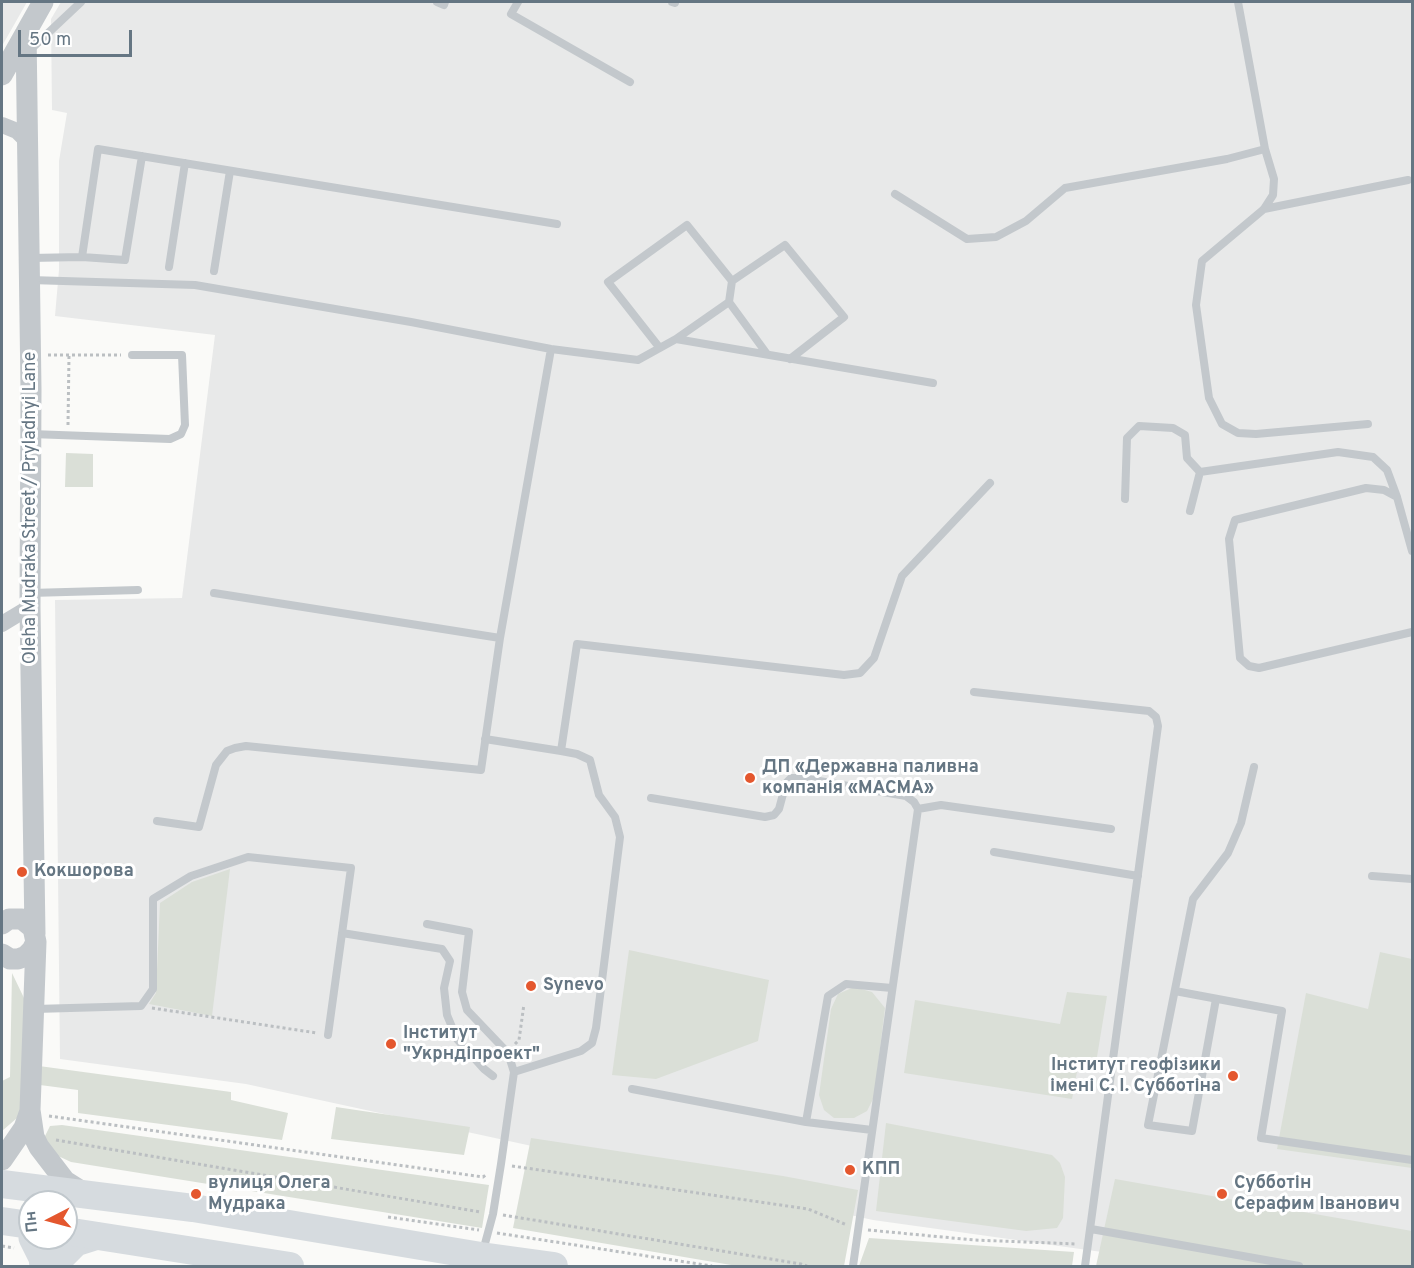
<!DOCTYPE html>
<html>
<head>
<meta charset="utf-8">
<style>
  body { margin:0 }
  #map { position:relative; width:1414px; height:1268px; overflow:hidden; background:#fafaf8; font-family:Overpass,sans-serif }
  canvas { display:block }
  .frame { position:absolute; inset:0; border:3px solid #657683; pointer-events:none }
  .north { position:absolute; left:18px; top:1190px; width:60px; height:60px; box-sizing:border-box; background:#fff; border:2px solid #c1c8cd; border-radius:50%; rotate:264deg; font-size:16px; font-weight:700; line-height:24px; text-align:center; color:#657683 }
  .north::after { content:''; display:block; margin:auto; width:21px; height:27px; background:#e4572e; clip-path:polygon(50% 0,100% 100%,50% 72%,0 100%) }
  .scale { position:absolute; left:18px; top:30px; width:114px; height:27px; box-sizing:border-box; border:3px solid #657683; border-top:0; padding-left:8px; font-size:18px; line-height:21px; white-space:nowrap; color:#657683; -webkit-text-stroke:4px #fff; paint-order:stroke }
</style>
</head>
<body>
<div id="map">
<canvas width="1414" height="1268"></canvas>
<div class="frame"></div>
<div class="north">Пн</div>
<div class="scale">50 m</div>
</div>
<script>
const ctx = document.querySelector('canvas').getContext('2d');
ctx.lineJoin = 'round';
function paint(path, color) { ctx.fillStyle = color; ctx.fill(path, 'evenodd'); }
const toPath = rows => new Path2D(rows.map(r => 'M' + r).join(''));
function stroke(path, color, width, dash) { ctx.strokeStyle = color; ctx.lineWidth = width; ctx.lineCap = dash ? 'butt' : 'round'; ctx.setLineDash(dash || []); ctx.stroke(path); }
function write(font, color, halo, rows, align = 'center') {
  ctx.font = font + ' Overpass,sans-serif'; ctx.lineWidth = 6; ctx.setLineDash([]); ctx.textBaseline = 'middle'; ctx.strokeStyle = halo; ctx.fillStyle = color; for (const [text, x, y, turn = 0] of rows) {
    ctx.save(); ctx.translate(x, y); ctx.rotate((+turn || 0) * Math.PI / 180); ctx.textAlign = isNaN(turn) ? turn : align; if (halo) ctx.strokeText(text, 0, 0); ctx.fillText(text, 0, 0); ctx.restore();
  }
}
paint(toPath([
  [2,2,27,2,2,46],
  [61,2,1412,2,1412,1266,1202,1266,873,1220,246,1084,60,1059,55,600,182,598,215,335,55,316,59,270,59,161,67,113,52,110,51,19]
]), '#e8e9e9');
paint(toPath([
  [66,453,93,454,93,487,65,487],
  [230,869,212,1016,149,1004,156,993,160,903,192,882],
  [629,950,769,980,758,1041,656,1079,612,1075],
  [1380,952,1412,959,1412,1168,1277,1149,1306,993,1368,1009],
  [12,973,24,998,25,1099,17,1118,2,1131,2,1081,10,1077],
  [854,987,872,992,885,1008,874,1097,867,1111,854,1118,834,1118,824,1110,819,1095,831,1009,838,994],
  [1067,992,1107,996,1095,1069,1078,1066,1072,1099,904,1073,915,1000,1060,1024],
  [39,1066,231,1092,231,1100,288,1113,282,1140,78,1113,78,1090,40,1085],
  [336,1107,470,1127,464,1155,331,1139],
  [886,1123,1052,1155,1060,1163,1065,1177,1063,1218,1057,1228,1026,1231,876,1211],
  [62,1125,489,1185,482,1228,71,1162,56,1155,44,1138,50,1126],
  [531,1138,783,1176,858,1190,844,1266,737,1266,513,1228],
  [1115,1179,1412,1231,1412,1266,1096,1266],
  [869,1238,1074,1252,1072,1266,859,1266]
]), '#dadfd7');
stroke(toPath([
  [48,355,121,355],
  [68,425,69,355],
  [152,1008,317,1033],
  [515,1044,519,1040,524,1004],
  [49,1116,483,1177,487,1174],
  [56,1140,481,1212],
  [512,1166,808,1209,847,1225],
  [503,1215,801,1264,807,1266],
  [388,1217,479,1230],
  [868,1230,974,1240,1077,1244],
  [497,1233,712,1266],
  [2,1246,14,1248]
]), '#bbbfc2', 3, [3, 3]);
stroke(toPath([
  [437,2,444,5,445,2],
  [518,2,511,14,630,82],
  [672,2,675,3],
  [29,51,81,2],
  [1265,149,1274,179,1273,195,1264,209,1202,261,1196,305,1209,398,1222,424,1238,433,1256,434,1368,424],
  [895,194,967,239,996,237,1026,221,1065,188,1227,159,1265,149,1238,2],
  [1264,209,1408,180],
  [82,257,125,260,142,156],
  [30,258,82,257,98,149,557,224],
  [169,267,185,163],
  [214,271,230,171],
  [30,280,195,285,411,322,551,349,638,360,676,339,933,383],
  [732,281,785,245,844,317,790,359],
  [729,302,767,354],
  [659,347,608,282,687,225,732,281,729,302,676,339],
  [31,434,170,439,181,434,185,425,182,355,132,355],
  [1125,499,1127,438,1139,426,1173,428,1185,435,1187,458,1200,472],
  [1190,511,1200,472,1338,452,1373,457,1387,470,1397,497],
  [1412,551,1397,497,1384,490,1366,488,1235,520,1229,539,1240,658,1249,666,1259,668,1412,632],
  [30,593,138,590],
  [214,593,500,638],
  [974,692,1149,711,1156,717,1158,726,1085,1266],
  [485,739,561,751],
  [651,798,765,817,774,815,779,809,786,783,791,778,802,778,906,796,914,802,918,809,853,1266],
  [918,809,941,805,1111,829],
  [157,821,199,827,216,765,227,751,235,748,246,746,481,770,500,638,551,349],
  [994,852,1138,876],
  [1372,876,1412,879],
  [427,924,469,932,462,992,467,1010,508,1053,514,1072,501,1164,493,1214,483,1251],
  [342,933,442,949,450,961,444,988,447,1015,457,1039,484,1069,493,1076],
  [1175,991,1282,1011,1261,1138,1412,1160],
  [1216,999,1192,1131,1148,1125,1193,899,1228,853,1241,823,1254,767],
  [35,1009,141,1006,153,989,153,899,191,876,248,857,351,868,328,1035],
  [514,1072,581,1051,592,1043,596,1028,620,837,615,817,599,795,590,760,577,754,561,751,577,644,844,675,860,673,874,658,902,576,990,483],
  [632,1089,806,1122,872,1130],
  [806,1122,828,996,846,984,892,988],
  [1091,1229,1299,1266]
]), '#c3c8cc', 8);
stroke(toPath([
  [2,125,17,131,29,143],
  [2,624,30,607]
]), '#c3c8cc', 16);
stroke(toPath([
  [26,32,31,390,30,607,35,934],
  [2,75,43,2],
  [2,924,9,919,22,919,33,928,36,942,32,950,26,956,18,959,10,959,2,954],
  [36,942,30,1110,34,1137,39,1147,65,1181,84,1193],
  [2,1160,24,1128,30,1111]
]), '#c3c8cc', 21);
stroke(toPath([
  [32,1238,42,1258,43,1266],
  [56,1266,59,1260,76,1243,98,1236]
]), '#d6dbdf', 27);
stroke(toPath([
  [2,1184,193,1208,481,1256,554,1266],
  [2,1221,30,1225],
  [66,1231,290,1266]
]), '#d6dbdf', 28);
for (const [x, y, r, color] of [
  [750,778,6,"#e4572e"],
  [22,872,6,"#e4572e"],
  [531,986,6,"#e4572e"],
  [391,1044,6,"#e4572e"],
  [1233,1076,6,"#e4572e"],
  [850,1170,6,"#e4572e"],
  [196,1194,6,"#e4572e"],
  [1222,1194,6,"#e4572e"]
]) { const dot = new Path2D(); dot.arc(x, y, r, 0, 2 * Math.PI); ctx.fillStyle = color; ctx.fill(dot); stroke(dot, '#fff', 2); }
write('18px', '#657683', '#fff', [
  ["Oleha Mudraka Street / Pryladnyi Lane",31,508,-90]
]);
write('bold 18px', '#657683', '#fff', [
  ["ДП «Державна паливна",762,768],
  ["компанія «МАСМА»",762,789],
  ["Кокшорова",34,872],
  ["Synevo",543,986],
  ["Інститут",403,1034],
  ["\"Укрндіпроект\"",403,1055],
  ["Інститут геофізики",1221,1066,"right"],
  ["імені С. І. Субботіна",1221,1087,"right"],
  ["КПП",862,1170],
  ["вулиця Олега",208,1184],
  ["Мудрака",208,1205],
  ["Субботін",1234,1184],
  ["Серафим Іванович",1234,1205]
], 'left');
</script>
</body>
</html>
